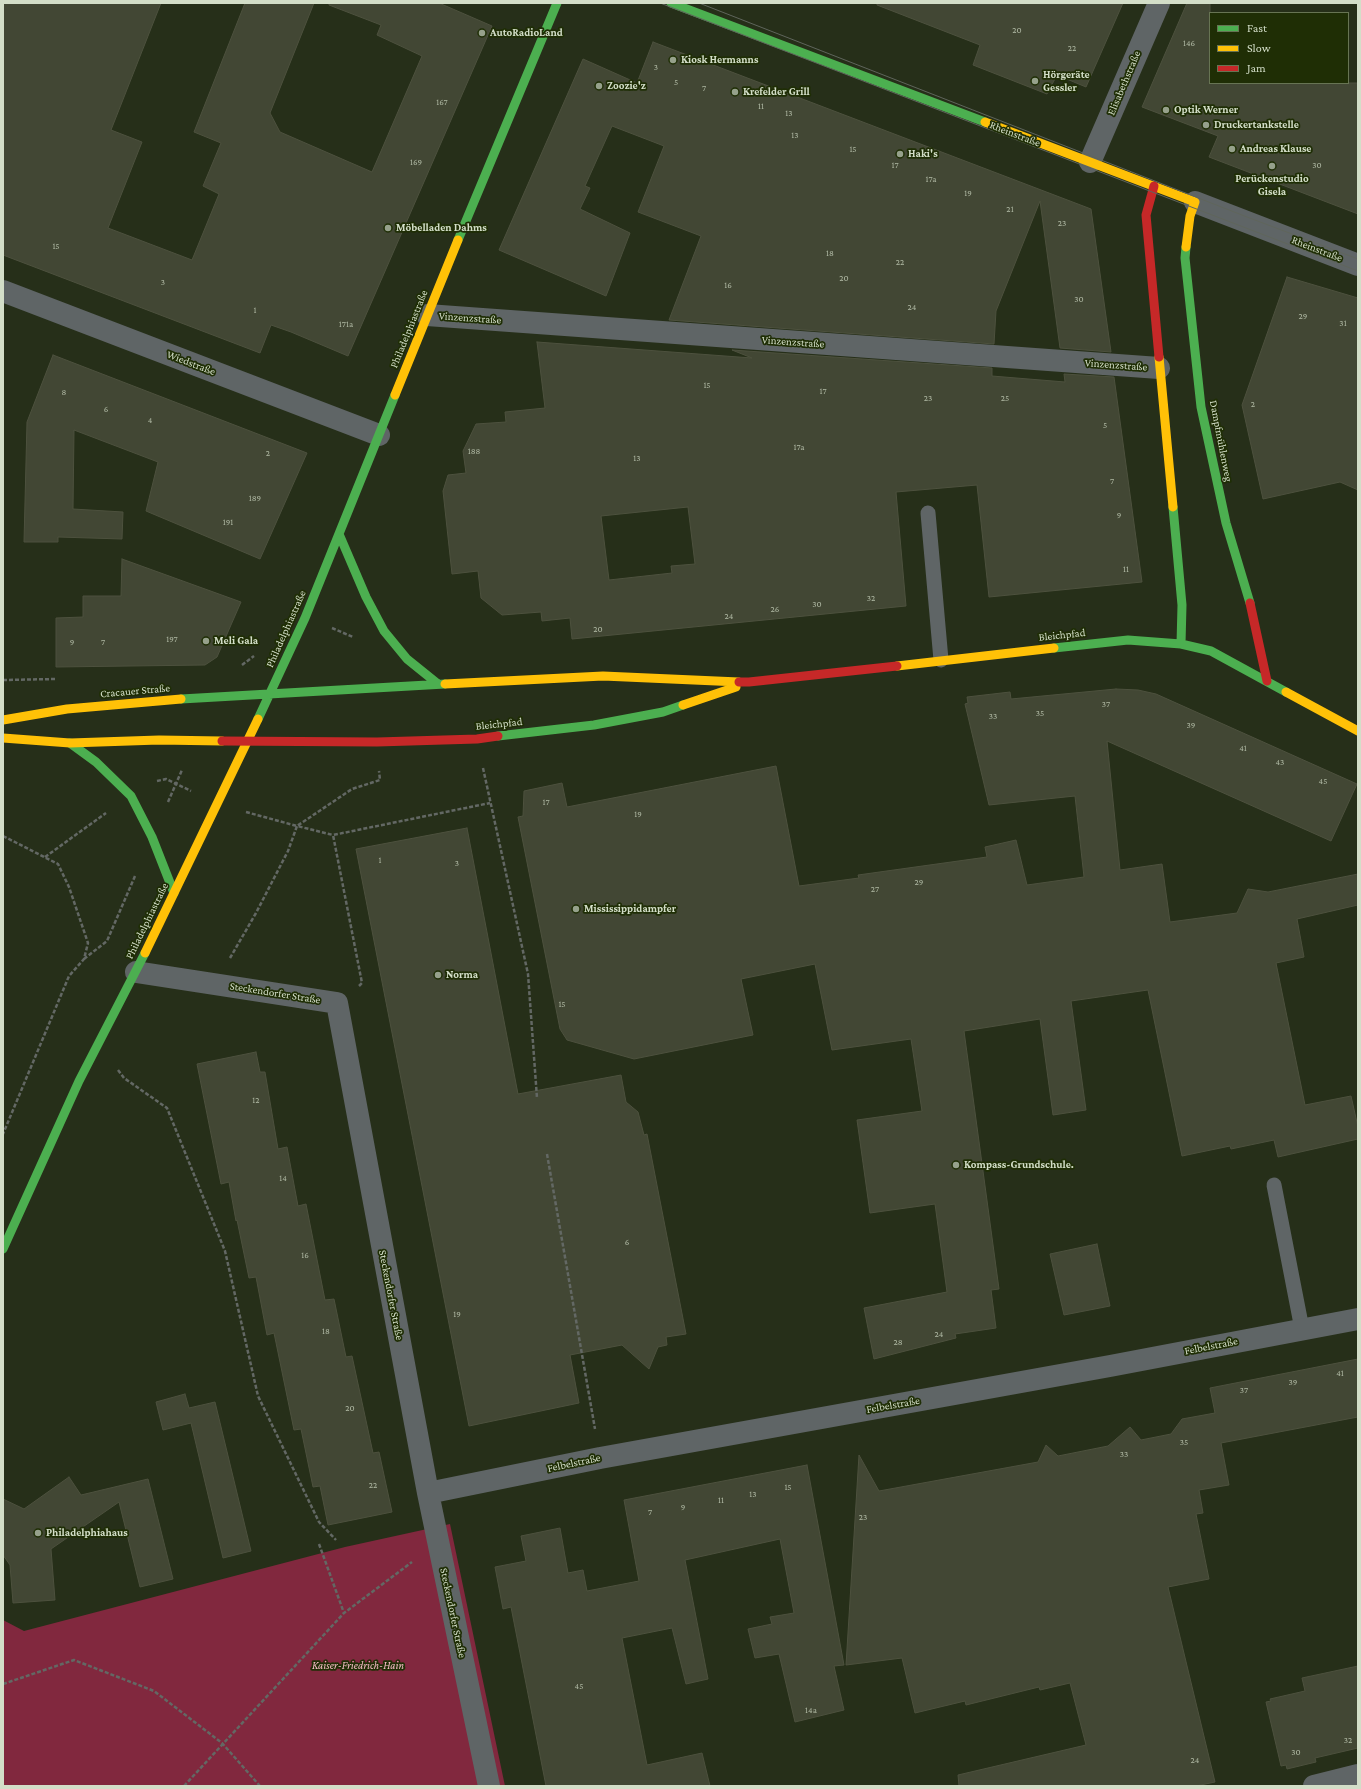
<!DOCTYPE html>
<html>
<head>
<meta charset="utf-8">
<style>
  body { margin:0 }
  #map { position:relative; width:1361px; height:1789px; overflow:hidden; background:#262f19; font-family:"Crimson Pro",serif }
  canvas { display:block }
  .frame { position:absolute; inset:0; border:4px solid #d3dec8; pointer-events:none }
  .legend { position:absolute; left:1209px; top:12px; width:140px; height:72px; box-sizing:border-box; background:#1f2e05; border:1px solid #677453; margin:0; padding:5px 7px; list-style:none; font-size:12px; color:#d3dec8 }
  .legend li { display:flex; align-items:center; gap:8px; height:20px }
  .legend b { width:20px; border:1px solid #677453 }
</style>
</head>
<body>
<div id="map">
<canvas width="1361" height="1789"></canvas>
<div class="frame"></div>
<ul class="legend">
<li><b style="height:5px;background:#4caf50"></b>Fast</li>
<li><b style="height:5px;background:#ffc107"></b>Slow</li>
<li><b style="height:5px;background:#c62828"></b>Jam</li>
</ul>
</div>
<script>
const ctx = document.querySelector('canvas').getContext('2d');
ctx.lineJoin = 'round';
function paint(path, color) { ctx.fillStyle = color; ctx.fill(path, 'evenodd'); }
const toPath = rows => new Path2D(rows.map(r => 'M' + r).join(''));
function stroke(path, color, width, dash) { ctx.strokeStyle = color; ctx.lineWidth = width; ctx.lineCap = dash ? 'butt' : 'round'; ctx.setLineDash(dash || []); ctx.stroke(path); }
function write(font, color, halo, rows, align = 'center') {
  ctx.font = font + ' "Crimson Pro",serif'; ctx.lineWidth = 3.5; ctx.setLineDash([]); ctx.textBaseline = 'middle'; ctx.strokeStyle = halo; ctx.fillStyle = color; for (const [text, x, y, turn = 0] of rows) {
    ctx.save(); ctx.translate(x, y); ctx.rotate((+turn || 0) * Math.PI / 180); ctx.textAlign = isNaN(turn) ? turn : align; if (halo) ctx.strokeText(text, 0, 0); ctx.fillText(text, 0, 0); ctx.restore();
  }
}
paint(toPath([
  [450,1524,505,1786,3,1786,3,1620,24,1631,345,1547]
]), '#81283e');
const building = toPath([
  [3,3,161,3,111,130,142,142,108,228,192,260,219,194,203,186,221,143,194,132,245,3,314,3,270,113,280,132,372,172,422,56,377,35,381,25,329,5,329,3,439,3,492,26,348,356,291,332,271,325,260,353,3,255,3,3],
  [877,3,1123,3,1086,87,1057,75,1047,94,973,65,980,45,877,5,877,3],
  [1187,3,1210,3,1210,83,1358,83,1358,214,1209,157,1218,136,1142,107,1187,3],
  [653,42,1091,209,1111,352,1060,348,1040,201,996,311,994,344,669,320,701,236,638,212,664,146,612,126,585,186,590,188,580,209,630,233,606,296,499,250,583,59,637,83,653,42],
  [1287,277,1358,298,1358,490,1340,482,1263,499,1242,405,1287,277],
  [537,342,752,358,732,350,992,368,992,376,1065,382,1064,374,1114,377,1142,582,989,597,977,485,896,492,906,606,572,639,570,618,542,621,541,612,502,615,481,598,478,571,452,574,443,491,448,475,466,473,463,451,476,424,506,422,505,412,545,408,537,342],
  [688,507,695,564,671,566,672,573,609,580,601,516,688,507],
  [53,355,307,453,260,559,146,511,158,462,74,430,73,509,123,512,122,539,58,537,58,542,24,542,27,422,53,355],
  [122,559,241,602,217,657,205,665,56,667,56,618,83,617,83,596,121,596,122,559],
  [1116,689,1138,690,1156,694,1357,784,1331,841,1107,741,1120,870,1162,864,1170,922,1237,913,1248,889,1268,892,1358,874,1358,905,1297,919,1304,957,1276,963,1305,1105,1351,1096,1358,1127,1358,1139,1278,1157,1274,1140,1231,1149,1230,1146,1182,1156,1148,990,1071,1001,1086,1110,1053,1115,1040,1019,964,1031,999,1289,991,1290,996,1328,955,1334,956,1338,874,1359,864,1308,947,1292,935,1204,870,1213,857,1120,922,1111,911,1039,832,1050,815,964,741,979,753,1035,634,1059,567,1040,560,1029,518,817,523,816,524,791,562,783,567,807,776,766,799,886,859,878,858,875,987,857,985,847,1016,840,1027,885,1084,877,1075,796,989,805,965,704,968,703,967,697,1010,692,1011,699,1116,689],
  [467,828,518,1094,621,1075,626,1102,638,1112,644,1135,647,1134,686,1334,666,1337,667,1345,658,1347,649,1369,622,1345,570,1355,579,1403,469,1426,356,849,467,828],
  [256,1052,260,1072,265,1072,278,1149,287,1147,298,1206,306,1204,325,1300,334,1299,346,1357,352,1356,373,1453,379,1452,392,1512,328,1525,320,1486,313,1487,301,1429,294,1430,274,1333,267,1335,256,1277,249,1278,237,1220,236,1221,229,1182,221,1184,197,1064,256,1052],
  [1097,1244,1110,1306,1064,1315,1050,1254,1097,1244],
  [1358,1359,1358,1417,1221,1443,1229,1485,1199,1490,1203,1513,1196,1514,1209,1579,1168,1587,1215,1782,1196,1786,959,1786,958,1775,1086,1745,1070,1683,1040,1690,1039,1687,966,1705,965,1701,915,1713,902,1658,846,1665,859,1455,879,1491,1038,1462,1046,1445,1058,1456,1108,1446,1130,1427,1141,1440,1171,1434,1182,1419,1215,1413,1210,1388,1358,1359],
  [185,1394,189,1408,215,1402,251,1551,223,1558,191,1423,163,1430,156,1402,185,1394],
  [807,1465,844,1665,834,1666,844,1710,795,1722,779,1654,755,1658,748,1629,772,1624,770,1617,794,1613,780,1539,685,1560,708,1679,686,1684,672,1628,622,1638,647,1765,702,1753,710,1786,546,1786,511,1607,503,1609,495,1567,526,1561,521,1536,560,1528,568,1573,583,1570,587,1591,639,1581,624,1500,807,1465],
  [69,1477,81,1495,148,1479,173,1579,140,1587,119,1502,51,1549,55,1600,13,1603,10,1565,3,1555,3,1499,24,1509,69,1477],
  [1358,1666,1358,1748,1315,1758,1316,1762,1287,1769,1286,1765,1281,1766,1266,1702,1271,1701,1270,1699,1305,1691,1302,1678,1358,1666]
]);
paint(building, '#424734');
stroke(building, '#4d513e', 1);
stroke(toPath([
  [332,628,353,637],
  [242,665,254,656],
  [3,680,56,679],
  [483,768,528,974,537,1098],
  [157,781,166,779,191,791],
  [168,802,182,770],
  [246,812,297,826,352,789,380,780,379,771],
  [3,836,58,864,69,887,88,943,84,959,69,976,3,1134],
  [45,857,106,813],
  [230,958,256,913,288,851,297,826,333,835],
  [84,959,107,941,135,876],
  [359,986,362,983,333,835,490,803],
  [118,1070,124,1078,167,1108,225,1251,258,1396,319,1522,336,1540],
  [547,1154,595,1429],
  [319,1544,344,1613],
  [3,1684,74,1660,154,1691,222,1743,260,1786],
  [184,1786,344,1613,412,1562]
]), '#636864', 2.5, [4, 2]);
stroke(toPath([
  [928,513,941,660],
  [1274,1185,1302,1329]
]), '#5f6566', 15);
stroke(toPath([
  [1090,162,1159,3],
  [1195,202,1358,265],
  [3,291,379,435],
  [427,315,1159,368],
  [136,972,337,1003,428,1493,489,1786],
  [428,1493,600,1458,1110,1366,1358,1319],
  [1314,1786,1358,1775]
]), '#5f6566', 22);
stroke(toPath([
  [671,3,985,122],
  [458,240,557,3],
  [1186,247,1185,258,1201,407,1226,523,1250,603],
  [1173,507,1182,605,1181,644],
  [339,534,366,597,384,631,407,659,438,684],
  [1054,648,1128,640,1181,644,1211,651,1286,692],
  [181,699,445,684],
  [258,719,305,618,395,395],
  [498,736,594,725,663,712,683,705],
  [70,743,96,762,131,796,152,837,174,893],
  [3,1249,79,1081,145,953]
]), '#4caf50', 9);
stroke(toPath([
  [985,122,1195,202,1190,216,1186,247],
  [1159,357,1173,507],
  [395,395,458,240],
  [897,666,1054,648],
  [445,684,603,676,739,682],
  [1286,692,1358,731],
  [683,705,736,687],
  [3,720,67,709,181,699],
  [3,738,70,743,159,740,222,741],
  [145,953,258,719]
]), '#ffc107', 9);
stroke(toPath([
  [1154,186,1146,215,1159,357],
  [1250,603,1267,681],
  [739,682,749,682,897,666],
  [222,741,377,742,477,739,498,736]
]), '#c62828', 9);
stroke(toPath([
  [660,3,1358,271],
  [699,3,1247,217,1358,259]
]), '#5f655c', 1);
for (const [x, y, r, color] of [
  [482,33,4,"#96a18b"],
  [673,60,4,"#96a18b"],
  [1035,81,4,"#96a18b"],
  [599,86,4,"#96a18b"],
  [735,92,4,"#96a18b"],
  [1166,110,4,"#96a18b"],
  [1206,125,4,"#96a18b"],
  [1232,149,4,"#96a18b"],
  [900,154,4,"#96a18b"],
  [1272,166,4,"#96a18b"],
  [388,228,4,"#96a18b"],
  [206,641,4,"#96a18b"],
  [576,909,4,"#96a18b"],
  [438,975,4,"#96a18b"],
  [956,1165,4,"#96a18b"],
  [38,1533,4,"#96a18b"]
]) { const dot = new Path2D(); dot.arc(x, y, r, 0, 2 * Math.PI); ctx.fillStyle = color; ctx.fill(dot); stroke(dot, '#1f2e05', 1.5); }
write('9px', '#afb8a3', null, [
  ["20",1017,30],
  ["146",1189,43],
  ["22",1072,48],
  ["3",656,67],
  ["5",676,82],
  ["7",704,88],
  ["167",442,102],
  ["11",761,106],
  ["13",789,113],
  ["13",795,135],
  ["15",853,149],
  ["169",416,162],
  ["17",895,165],
  ["30",1317,165],
  ["17a",931,179],
  ["19",968,193],
  ["21",1010,209],
  ["23",1062,223],
  ["15",56,246],
  ["18",830,253],
  ["22",900,262],
  ["20",844,278],
  ["3",163,282],
  ["16",728,285],
  ["30",1079,299],
  ["24",912,307],
  ["1",255,310],
  ["29",1303,316],
  ["31",1343,323],
  ["171a",346,324],
  ["15",707,385],
  ["17",823,391],
  ["8",64,392],
  ["23",928,398],
  ["25",1005,398],
  ["2",1253,404],
  ["6",106,409],
  ["4",150,420],
  ["5",1105,425],
  ["17a",799,447],
  ["188",474,451],
  ["2",268,453],
  ["13",637,458],
  ["7",1112,481],
  ["189",255,498],
  ["9",1119,515],
  ["191",228,522],
  ["11",1126,569],
  ["32",871,598],
  ["30",817,604],
  ["26",775,609],
  ["24",729,616],
  ["20",598,629],
  ["197",172,639],
  ["9",72,642],
  ["7",103,642],
  ["37",1106,704],
  ["35",1040,713],
  ["33",993,716],
  ["39",1191,725],
  ["41",1243,748],
  ["43",1280,762],
  ["45",1323,781],
  ["17",546,802],
  ["19",638,814],
  ["1",380,860],
  ["3",457,863],
  ["29",919,882],
  ["27",875,889],
  ["15",562,1004],
  ["12",256,1100],
  ["14",283,1178],
  ["6",627,1242],
  ["16",305,1255],
  ["19",457,1314],
  ["18",326,1331],
  ["24",939,1334],
  ["28",898,1342],
  ["41",1340,1373],
  ["39",1293,1382],
  ["37",1244,1390],
  ["20",350,1408],
  ["35",1184,1442],
  ["33",1124,1454],
  ["22",373,1485],
  ["15",788,1487],
  ["13",753,1494],
  ["11",721,1500],
  ["9",683,1507],
  ["7",650,1512],
  ["23",863,1517],
  ["45",579,1686],
  ["14a",811,1710],
  ["32",1348,1740],
  ["30",1296,1752],
  ["24",1195,1760]
]);
write('bold 11px', '#d3dec8', '#1f2e05', [
  ["AutoRadioLand",490,33],
  ["Kiosk Hermanns",681,60],
  ["Hörgeräte",1043,75],
  ["Gessler",1043,88],
  ["Zoozie'z",607,86],
  ["Krefelder Grill",743,92],
  ["Optik Werner",1174,110],
  ["Druckertankstelle",1214,125],
  ["Andreas Klause",1240,149],
  ["Haki's",908,154],
  ["Perückenstudio",1272,179,"center"],
  ["Gisela",1272,192,"center"],
  ["Möbelladen Dahms",396,228],
  ["Meli Gala",214,641],
  ["Mississippidampfer",584,909],
  ["Norma",446,975],
  ["Kompass-Grundschule.",964,1165],
  ["Philadelphiahaus",46,1533]
], 'left');
write('11px', '#d3dec8', '#1f2e05', [
  ["Elisabethstraße",1124,83,-67],
  ["Rheinstraße",1015,134,21],
  ["Rheinstraße",1317,249,21],
  ["Vinzenzstraße",470,318,4],
  ["Philadelphiastraße",409,329,-68],
  ["Vinzenzstraße",793,342,4],
  ["Wiedstraße",191,363,21],
  ["Vinzenzstraße",1116,365,4],
  ["Dampfmühlenweg",1221,441,79],
  ["Philadelphiastraße",286,629,-66],
  ["Bleichpfad",1062,635,-6],
  ["Cracauer Straße",135,691,-5],
  ["Bleichpfad",499,724,-6],
  ["Philadelphiastraße",147,921,-64],
  ["Steckendorfer Straße",275,993,9],
  ["Steckendorfer Straße",391,1295,79],
  ["Felbelstraße",1211,1346,-11],
  ["Felbelstraße",893,1405,-10],
  ["Felbelstraße",574,1463,-12],
  ["Steckendorfer Straße",453,1613,78]
]);
write('italic 11px', '#f9bec8', '#1f2e05', [
  ["Kaiser-Friedrich-Hain",358,1666]
]);
</script>
</body>
</html>
